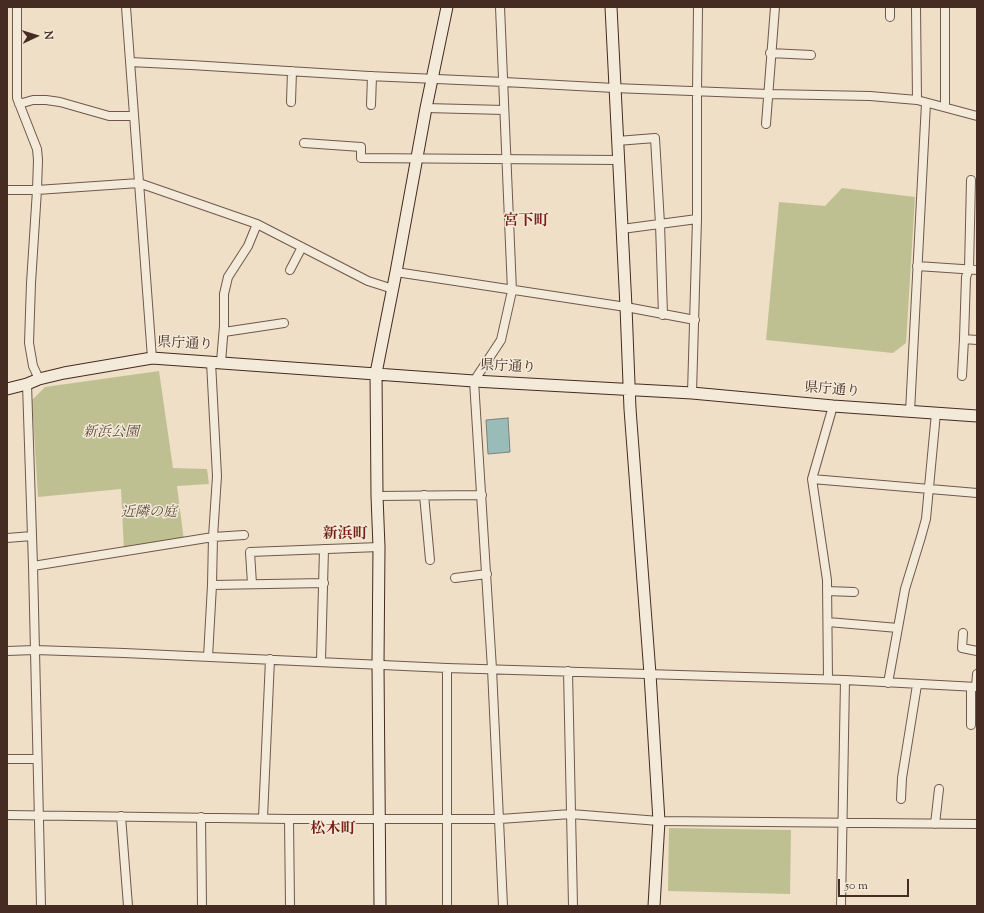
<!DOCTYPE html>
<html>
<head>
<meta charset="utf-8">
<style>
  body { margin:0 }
  #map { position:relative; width:984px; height:913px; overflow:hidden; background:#eedfc6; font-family:"Sorts Mill Goudy",serif }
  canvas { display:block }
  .frame { position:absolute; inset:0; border:8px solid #452b22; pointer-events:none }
  .north { position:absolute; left:16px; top:16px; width:40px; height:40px; -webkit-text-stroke:3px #f4eada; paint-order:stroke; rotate:86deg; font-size:11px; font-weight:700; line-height:16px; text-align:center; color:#452b22 }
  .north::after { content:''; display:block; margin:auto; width:14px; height:18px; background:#452b22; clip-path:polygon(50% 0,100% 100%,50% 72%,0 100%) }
  .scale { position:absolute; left:838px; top:879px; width:71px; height:18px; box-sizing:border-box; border:2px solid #452b22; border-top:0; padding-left:5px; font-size:12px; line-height:14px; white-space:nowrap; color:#452b22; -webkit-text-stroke:3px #f4eada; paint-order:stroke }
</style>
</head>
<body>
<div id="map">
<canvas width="984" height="913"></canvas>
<div class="frame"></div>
<div class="north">N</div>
<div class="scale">50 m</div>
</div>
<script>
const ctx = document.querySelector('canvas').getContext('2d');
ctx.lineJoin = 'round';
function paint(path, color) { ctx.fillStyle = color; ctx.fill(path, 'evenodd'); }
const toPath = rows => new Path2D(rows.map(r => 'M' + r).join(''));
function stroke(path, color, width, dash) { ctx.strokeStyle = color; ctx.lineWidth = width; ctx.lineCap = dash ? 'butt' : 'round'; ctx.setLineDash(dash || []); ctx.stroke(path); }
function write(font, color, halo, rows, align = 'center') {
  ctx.font = font + ' "Sorts Mill Goudy","Noto Serif JP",serif'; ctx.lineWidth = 3; ctx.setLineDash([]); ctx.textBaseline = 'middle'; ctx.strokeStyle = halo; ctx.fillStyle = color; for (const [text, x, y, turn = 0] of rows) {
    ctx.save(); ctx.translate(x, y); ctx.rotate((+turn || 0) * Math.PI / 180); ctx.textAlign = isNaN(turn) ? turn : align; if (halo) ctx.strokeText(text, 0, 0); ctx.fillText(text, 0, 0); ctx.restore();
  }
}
paint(toPath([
  [842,188,915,197,906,343,893,353,766,340,779,202,825,206],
  [159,371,173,468,207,469,209,484,177,486,184,541,124,551,121,489,38,497,32,400,45,387],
  [669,828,791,830,790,894,668,891]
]), '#bfc091');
const water = toPath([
  [508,418,510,452,488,454,486,420,508,418]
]);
paint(water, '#9abcb9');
stroke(water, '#78827d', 1);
const street = toPath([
  [17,7,17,98,37,149,38,160,37,190,31,283,29,343,33,366,39,379],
  [126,7,152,358],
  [500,7,512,291,501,340,474,381,492,669,503,906],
  [890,7,890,17],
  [916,7,917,100],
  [770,53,811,55],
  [130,62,191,65,369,76,504,82,614,88,768,94,870,96,917,100,977,116],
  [291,102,292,71],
  [19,104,33,100,46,100,60,102,109,116,134,116],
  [371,105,372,76],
  [945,107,945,7],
  [426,108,504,110],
  [766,124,775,7],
  [617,141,655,138,660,224,663,315],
  [304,143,361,147,361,158,618,160],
  [971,180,969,269,966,277,964,339,977,340],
  [7,190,37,190,139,183,257,224,368,281,393,289],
  [622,229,697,219],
  [917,266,977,270],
  [290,270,302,247],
  [396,272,626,307,695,320],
  [224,332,284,323],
  [221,362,224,326,224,294,228,277,248,246,257,224],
  [962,376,964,339],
  [27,384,33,566,41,906],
  [692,393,697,219,697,91,698,7],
  [910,412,926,103],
  [812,479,977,493],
  [424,495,430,560],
  [377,496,482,495],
  [7,538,32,536],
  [33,566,213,537,244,535],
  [455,578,487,574],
  [252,584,250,552,379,547],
  [212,585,324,583],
  [827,591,854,592],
  [828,622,898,628],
  [963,633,962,648,977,651],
  [7,651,35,650,124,653,447,668,845,680,977,687],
  [208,657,212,585,213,537,217,476,211,362],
  [321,661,324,549],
  [568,671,573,906],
  [828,679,827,580,812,479,833,406],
  [888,683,905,589,921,537,926,519,936,413],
  [976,687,977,674],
  [971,725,971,687],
  [7,759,37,759],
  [901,799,902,778,917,685],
  [7,815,289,819,500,819,571,814,659,821,977,824],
  [121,816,128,906],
  [201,817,202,906],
  [263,818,270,659],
  [289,819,290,906],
  [935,824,939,789],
  [447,906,447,668],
  [841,906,845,680]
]);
const secondary = toPath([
  [611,7,626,307,630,409,650,674,659,821,654,906],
  [7,389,27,384,39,379,64,373,152,358,474,381,692,393,833,406,977,416],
  [380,906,378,664,379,547,377,496,376,373,396,272,426,108,447,7]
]);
stroke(street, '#6f584b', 10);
stroke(secondary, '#452b22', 13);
stroke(street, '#f4eada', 8);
stroke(secondary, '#f4eada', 11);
write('14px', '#452b22', '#f4eada', [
  ["県庁通り",185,345,3],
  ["県庁通り",508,368,3],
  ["県庁通り",832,391,5]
]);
write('italic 14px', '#5d4938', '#f4eada', [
  ["新浜公園",111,434],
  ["近隣の庭",149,514]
]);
write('bold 15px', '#7a1f14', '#f4eada', [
  ["宮下町",526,222],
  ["新浜町",345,535],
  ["松木町",333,830]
]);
</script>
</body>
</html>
